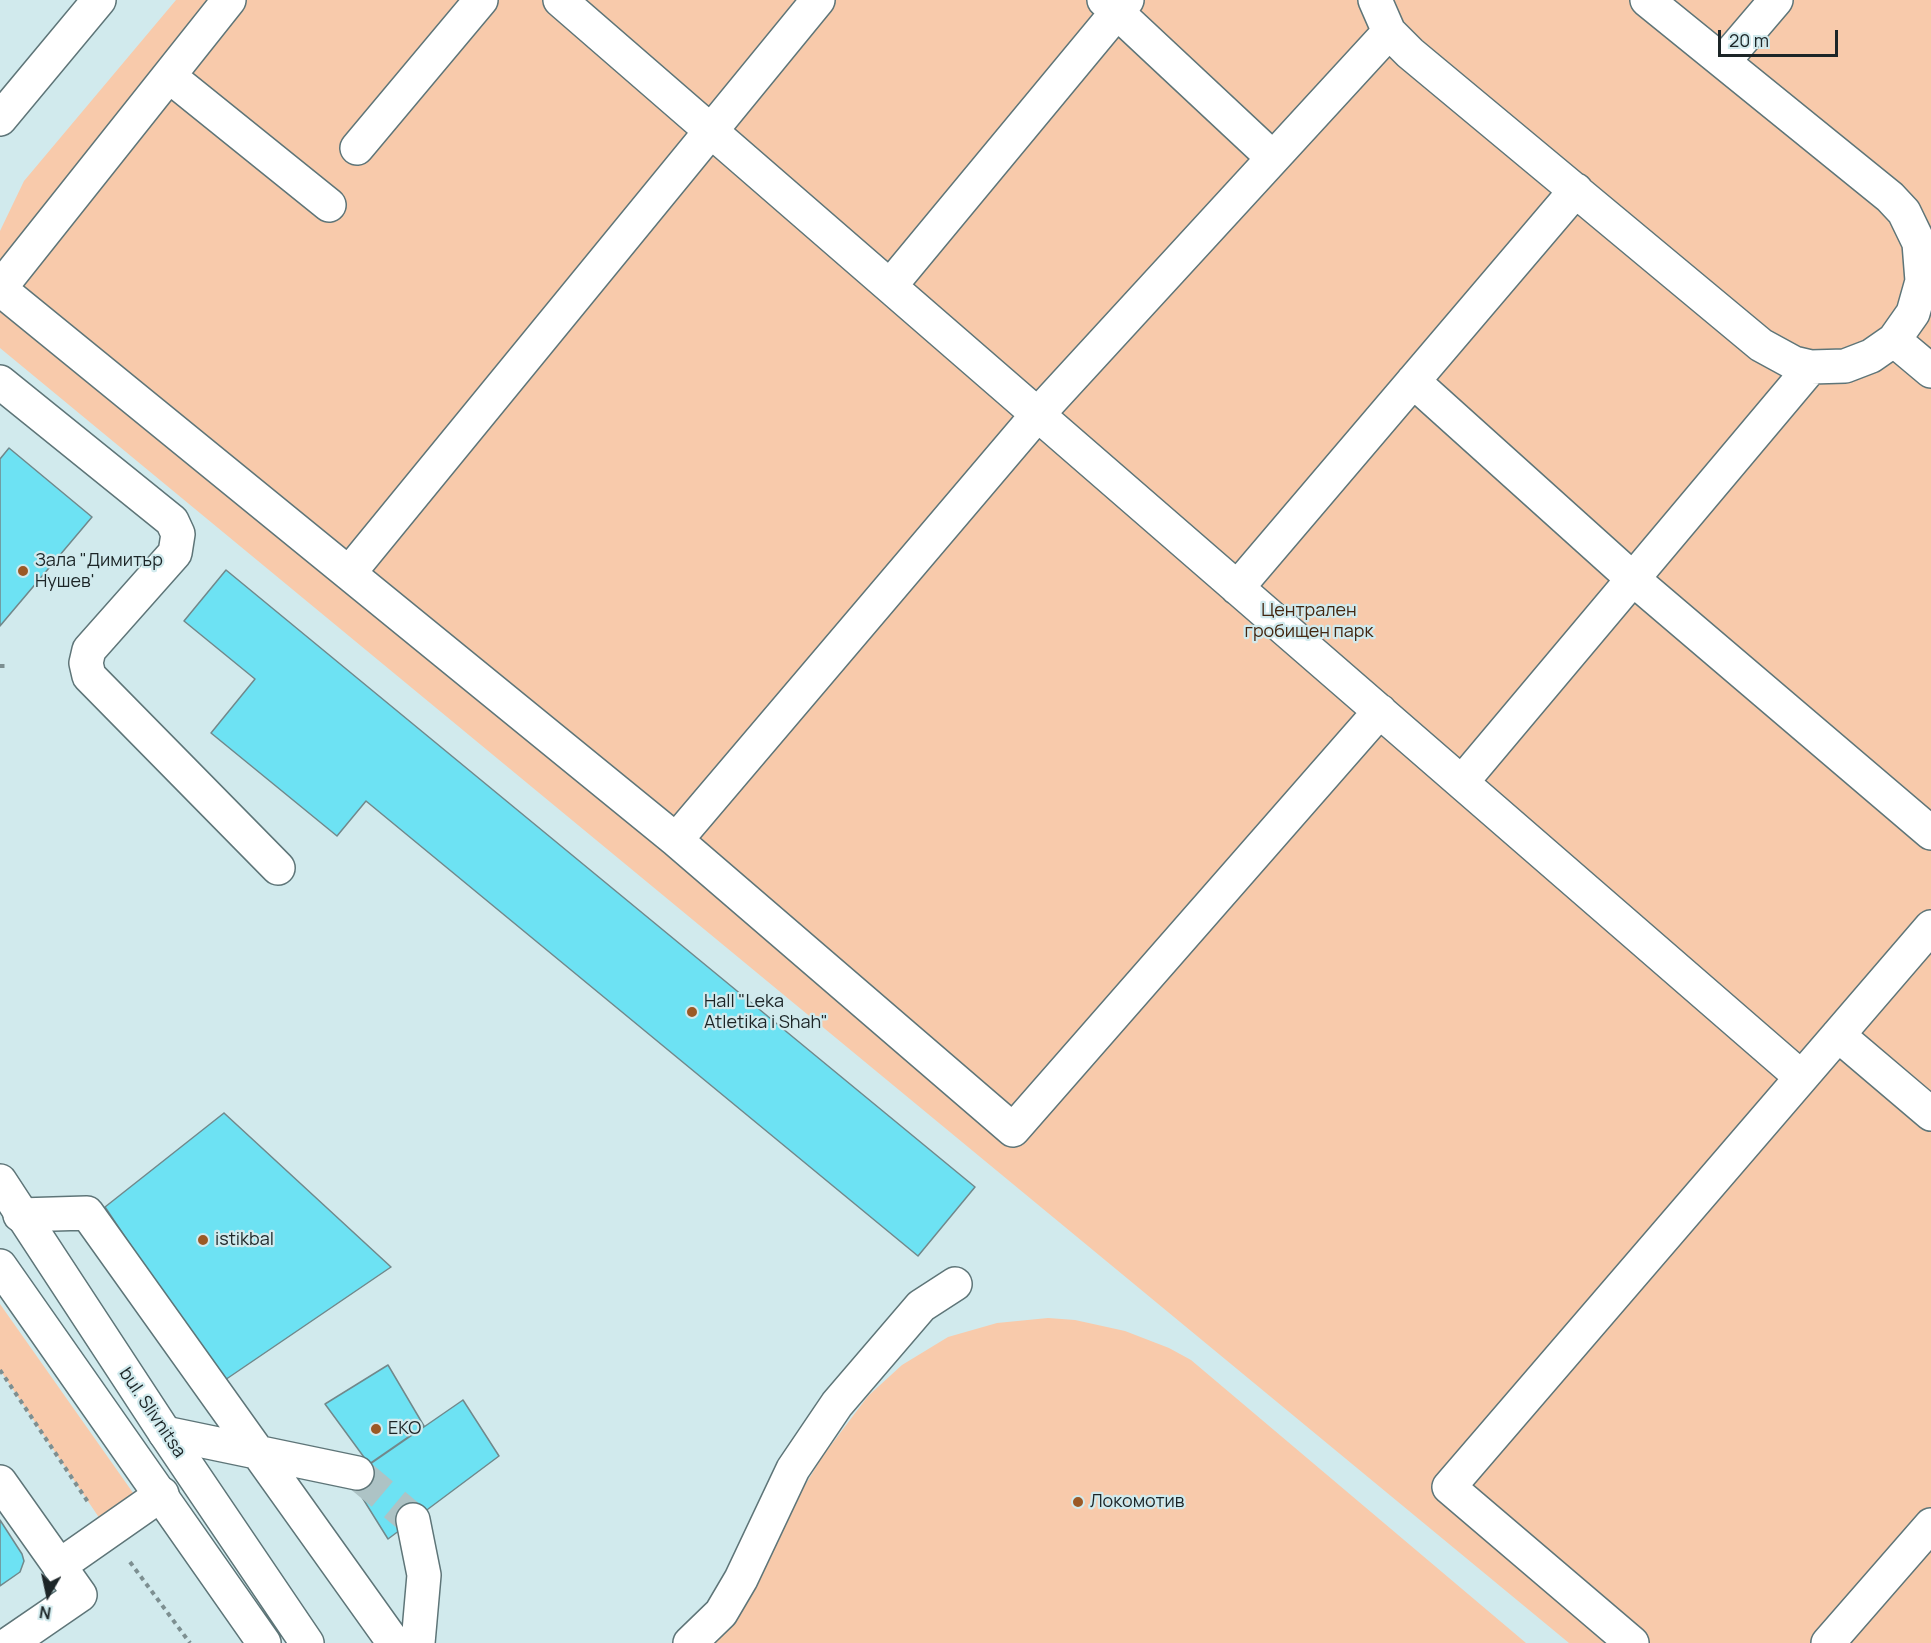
<!DOCTYPE html>
<html>
<head>
<meta charset="utf-8">
<style>
  body { margin:0 }
  #map { position:relative; width:1931px; height:1643px; overflow:hidden; background:#d1eaed; font-family:Manrope,sans-serif }
  canvas { display:block }
  .north { position:absolute; left:18px; top:1565px; width:60px; height:60px; -webkit-text-stroke:4px #d1eaed; paint-order:stroke; rotate:189deg; font-size:16px; font-weight:700; line-height:24px; text-align:center; color:#1c2527 }
  .north::after { content:''; display:block; margin:auto; width:21px; height:27px; background:#1c2527; clip-path:polygon(50% 0,100% 100%,50% 72%,0 100%) }
  .scale { position:absolute; left:1718px; top:30px; width:120px; height:27px; box-sizing:border-box; border:3px solid #1c2527; border-top:0; padding-left:8px; font-size:18px; line-height:21px; white-space:nowrap; color:#1c2527; -webkit-text-stroke:4px #d1eaed; paint-order:stroke }
</style>
</head>
<body>
<div id="map">
<canvas width="1931" height="1643"></canvas>
<div class="north">N</div>
<div class="scale">20 m</div>
</div>
<script>
const ctx = document.querySelector('canvas').getContext('2d');
ctx.lineJoin = 'round';
function paint(path, color) { ctx.fillStyle = color; ctx.fill(path, 'evenodd'); }
const toPath = rows => new Path2D(rows.map(r => 'M' + r).join(''));
function stroke(path, color, width, dash) { ctx.strokeStyle = color; ctx.lineWidth = width; ctx.lineCap = dash ? 'butt' : 'round'; ctx.setLineDash(dash || []); ctx.stroke(path); }
function write(font, color, halo, rows, align = 'center') {
  ctx.font = font + ' Manrope,sans-serif'; ctx.lineWidth = 4.5; ctx.setLineDash([]); ctx.textBaseline = 'middle'; ctx.strokeStyle = halo; ctx.fillStyle = color; for (const [text, x, y, turn = 0] of rows) {
    ctx.save(); ctx.translate(x, y); ctx.rotate((+turn || 0) * Math.PI / 180); ctx.textAlign = isNaN(turn) ? turn : align; if (halo) ctx.strokeText(text, 0, 0); ctx.fillText(text, 0, 0); ctx.restore();
  }
}
paint(toPath([
  [176,0,1931,0,1931,1643,1569,1643,0,348,0,231,24,181],
  [0,1304,143,1507,108,1531,0,1370],
  [1048,1318,1075,1320,1125,1331,1169,1348,1191,1360,1526,1643,710,1643,822,1457,868,1396,902,1365,948,1337,997,1323]
]), '#f8caab');
const building = toPath([
  [9,448,92,517,0,626,0,459,9,448],
  [226,570,975,1187,918,1256,366,801,337,836,211,733,255,679,184,621,226,570],
  [224,1113,391,1267,222,1382,105,1207,224,1113],
  [388,1365,424,1426,369,1464,325,1404,388,1365],
  [463,1400,499,1456,388,1539,350,1478,463,1400],
  [0,1520,22,1554,24,1561,20,1572,0,1586,0,1520]
]);
paint(building, '#6de2f3');
stroke(building, '#71888b', 1.5);
stroke(toPath([
  [357,1473,413,1520]
]), '#adc3c5', 33, [33, 16]);
const minor = toPath([
  [560,0,1801,1077],
  [1104,0,1273,158],
  [1375,0,1389,32,1410,53,1761,345,1794,363,1811,367,1845,366,1871,356,1894,340,1913,313,1922,281,1919,243,1904,212,1890,197,1647,0],
  [1724,61,1776,0],
  [169,76,329,205],
  [0,119,99,0],
  [357,148,481,0],
  [890,286,1127,0],
  [0,288,229,0],
  [0,289,676,840,1013,1130,1380,711],
  [1894,340,1931,371],
  [1413,381,1633,579,1931,833],
  [0,382,172,521,178,534,175,553,89,650,86,663,89,676,278,868],
  [349,573,818,0],
  [1237,588,1576,190],
  [1462,782,1811,367],
  [676,840,1038,414,1389,32],
  [1838,1035,1931,1114],
  [20,1215,87,1213,394,1643],
  [165,1433,357,1473],
  [0,1482,80,1595,10,1643],
  [413,1520,424,1575,418,1643],
  [59,1566,162,1494],
  [690,1643,721,1613,741,1579,793,1469,837,1404,921,1306,955,1284],
  [1632,1643,1449,1487,1931,927],
  [1828,1643,1931,1525]
]);
const major = toPath([
  [0,1181,165,1433,307,1643],
  [0,1266,264,1643]
]);
stroke(minor, '#5e7578', 36);
stroke(major, '#5e7578', 36);
stroke(toPath([
  [0,666,5,666],
  [0,1370,88,1502],
  [130,1562,190,1643]
]), '#7d8f91', 4, [4.5, 4.5]);
stroke(minor, '#fff', 33);
stroke(major, '#fff', 33);
for (const [x, y, r, color] of [
  [23,571,6,"#9b5925"],
  [692,1012,6,"#9b5925"],
  [203,1240,6,"#9b5925"],
  [376,1429,6,"#9b5925"],
  [1078,1502,6,"#9b5925"]
]) { const dot = new Path2D(); dot.arc(x, y, r, 0, 2 * Math.PI); ctx.fillStyle = color; ctx.fill(dot); stroke(dot, '#d1eaed', 2); }
write('18px', '#1c2527', '#d1eaed', [
  ["Зала \"Димитър",35,561],
  ["Нушев'",35,582],
  ["Hall \"Leka",704,1002],
  ["Atletika i Shah\"",704,1023],
  ["istikbal",215,1240],
  ["EKO",388,1429],
  ["Локомотив",1090,1502]
], 'left');
write('18px', '#432610', '#d1eaed', [
  ["Централен",1309,611],
  ["гробищен парк",1309,632]
]);
write('18px', '#1c2527', '#d1eaed', [
  ["bul. Slivnitsa",152,1413,56]
]);
</script>
</body>
</html>
